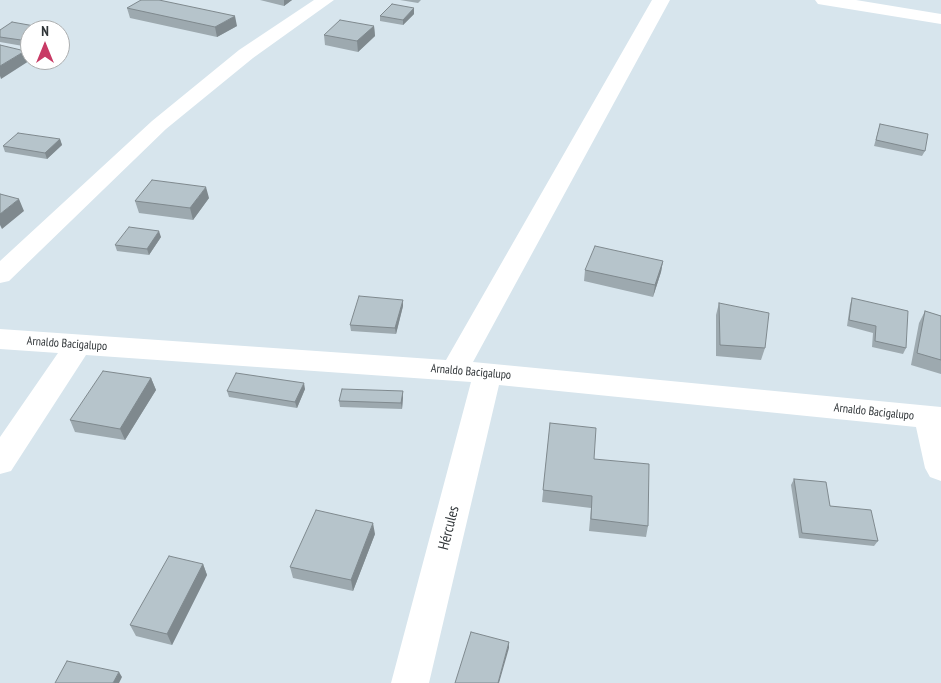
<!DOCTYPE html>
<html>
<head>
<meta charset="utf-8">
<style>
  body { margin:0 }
  #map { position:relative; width:941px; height:683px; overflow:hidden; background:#d7e5ed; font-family:"PT Sans Narrow",sans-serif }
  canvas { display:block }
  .north { position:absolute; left:20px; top:20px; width:50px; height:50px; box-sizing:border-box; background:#fff; border:1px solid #acaeaf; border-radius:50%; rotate:0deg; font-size:14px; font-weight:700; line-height:20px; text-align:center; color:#303538 }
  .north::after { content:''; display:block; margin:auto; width:18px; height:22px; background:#c83a65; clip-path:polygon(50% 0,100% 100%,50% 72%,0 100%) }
</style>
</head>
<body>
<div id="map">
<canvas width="941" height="683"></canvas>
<div class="north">N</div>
</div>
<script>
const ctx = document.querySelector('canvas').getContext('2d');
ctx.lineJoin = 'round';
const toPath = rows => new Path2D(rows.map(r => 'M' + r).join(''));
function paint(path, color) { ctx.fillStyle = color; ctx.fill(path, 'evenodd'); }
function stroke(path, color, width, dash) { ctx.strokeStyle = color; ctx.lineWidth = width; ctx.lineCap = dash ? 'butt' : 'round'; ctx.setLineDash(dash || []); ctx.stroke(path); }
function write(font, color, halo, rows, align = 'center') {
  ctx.font = font + ' "PT Sans Narrow",sans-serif'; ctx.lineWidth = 4; ctx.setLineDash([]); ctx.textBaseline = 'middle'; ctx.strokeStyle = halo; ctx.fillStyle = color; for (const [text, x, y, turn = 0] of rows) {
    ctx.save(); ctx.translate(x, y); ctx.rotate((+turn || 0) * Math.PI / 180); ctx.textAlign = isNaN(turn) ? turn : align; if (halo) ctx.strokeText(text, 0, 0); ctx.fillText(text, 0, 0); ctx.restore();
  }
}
paint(toPath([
  [314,0,334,0,253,58,166,129,9,281,0,283,0,261,152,121,239,50,314,0],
  [652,0,670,0,473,362,941,407,941,481,930,477,925,468,916,427,499,385,429,683,391,683,471,382,86,355,11,471,0,474,0,437,58,353,0,349,0,329,446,360,652,0],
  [815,0,856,0,941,14,941,24,824,5,818,4,815,0]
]), '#fff');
paint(toPath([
  [260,0,292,0,284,6],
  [400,0,421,0,418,3],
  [127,8,237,26,217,37,130,18],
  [414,8,414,14,403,25,380,21,380,16],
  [374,26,375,36,358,52,325,45,324,35],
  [0,30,30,30,30,41,23,46,0,42],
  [880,124,925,151,922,156,874,146],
  [60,139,62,145,47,159,5,152,3,146],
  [209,198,193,220,139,213,135,201],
  [161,237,149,255,117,251,115,245],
  [663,261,661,272,653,297,584,281,585,270],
  [852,298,906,348,903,354,872,347,873,333,847,326,850,305],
  [719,303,765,348,761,360,716,356,716,315],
  [403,306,396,334,351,331,350,325],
  [925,311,941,316,941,374,911,365,919,323],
  [151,378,156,390,125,440,75,432,70,420],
  [305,389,297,408,229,397,227,391],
  [403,391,403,397,402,409,340,407,339,401],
  [550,423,594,459,648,526,646,537,589,531,591,508,542,502],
  [794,479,830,506,878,541,874,546,799,538,791,485],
  [375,534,353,591,293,578,290,567],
  [203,564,207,575,172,645,136,636,130,625]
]), '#9da9af');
paint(toPath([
  [284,0,292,0,284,6],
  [414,8,414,14,403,25,403,20],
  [235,16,237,26,217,37,215,27],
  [374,26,375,36,358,52,357,41],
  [30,34,30,41,23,46,21,40],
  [25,51,29,61,1,79,0,76,0,66],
  [60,139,62,145,47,159,45,153],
  [206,187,209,198,193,220,190,208],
  [19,199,24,211,2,229,0,225,0,214],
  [159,231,161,237,149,255,147,249],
  [663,261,661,272,653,297,655,285],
  [403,300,403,306,396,334,395,328],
  [151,378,156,390,125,440,120,429],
  [304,383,305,389,297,408,295,402],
  [403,391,403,397,402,409,401,403],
  [373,523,375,534,353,591,351,580],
  [203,564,207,575,172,645,167,634],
  [509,642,509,648,499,683,498,683],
  [119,672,122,677,119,683,113,683]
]), '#7f898e');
const building = toPath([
  [141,0,159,0,235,16,215,27,127,8,141,0],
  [392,4,414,8,403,20,380,16,392,4],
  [340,20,374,26,357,41,324,35,340,20],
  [12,22,40,27,36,30,30,30,30,34,21,40,0,37,0,30,12,22],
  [0,45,25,51,0,66,0,45],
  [880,124,928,134,925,151,876,140,880,124],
  [18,133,60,139,45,153,3,146,18,133],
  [152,180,206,187,190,208,135,201,152,180],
  [0,194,19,199,0,214,0,194],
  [129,227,159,231,147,249,115,245,129,227],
  [595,246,663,261,655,285,585,270,595,246],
  [359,296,403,300,395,328,350,325,359,296],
  [852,298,908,311,906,348,875,341,876,326,849,320,852,298],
  [719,303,769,313,765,348,720,345,719,303],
  [925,311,941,316,941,360,917,353,925,311],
  [103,371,151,378,120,429,70,420,103,371],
  [236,373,304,383,295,402,227,391,236,373],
  [342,389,403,391,401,403,339,401,342,389],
  [550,423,596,428,594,459,649,464,648,526,591,519,592,496,543,490,550,423],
  [794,479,826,482,830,506,871,510,878,541,802,533,794,479],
  [316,510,373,523,351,580,290,567,316,510],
  [169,556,203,564,167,634,130,625,169,556],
  [471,632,509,642,498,683,455,683,471,632],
  [67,661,119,672,113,683,55,683,67,661]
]);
paint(building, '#b6c4cb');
stroke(building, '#7f898e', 1);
write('12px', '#303538', '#fff', [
  ["Arnaldo Bacigalupo",67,344,4],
  ["Arnaldo Bacigalupo",471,372,5],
  ["Arnaldo Bacigalupo",874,412,6]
]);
write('15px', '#303538', '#fff', [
  ["Hércules",449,528,-76]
]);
</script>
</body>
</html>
